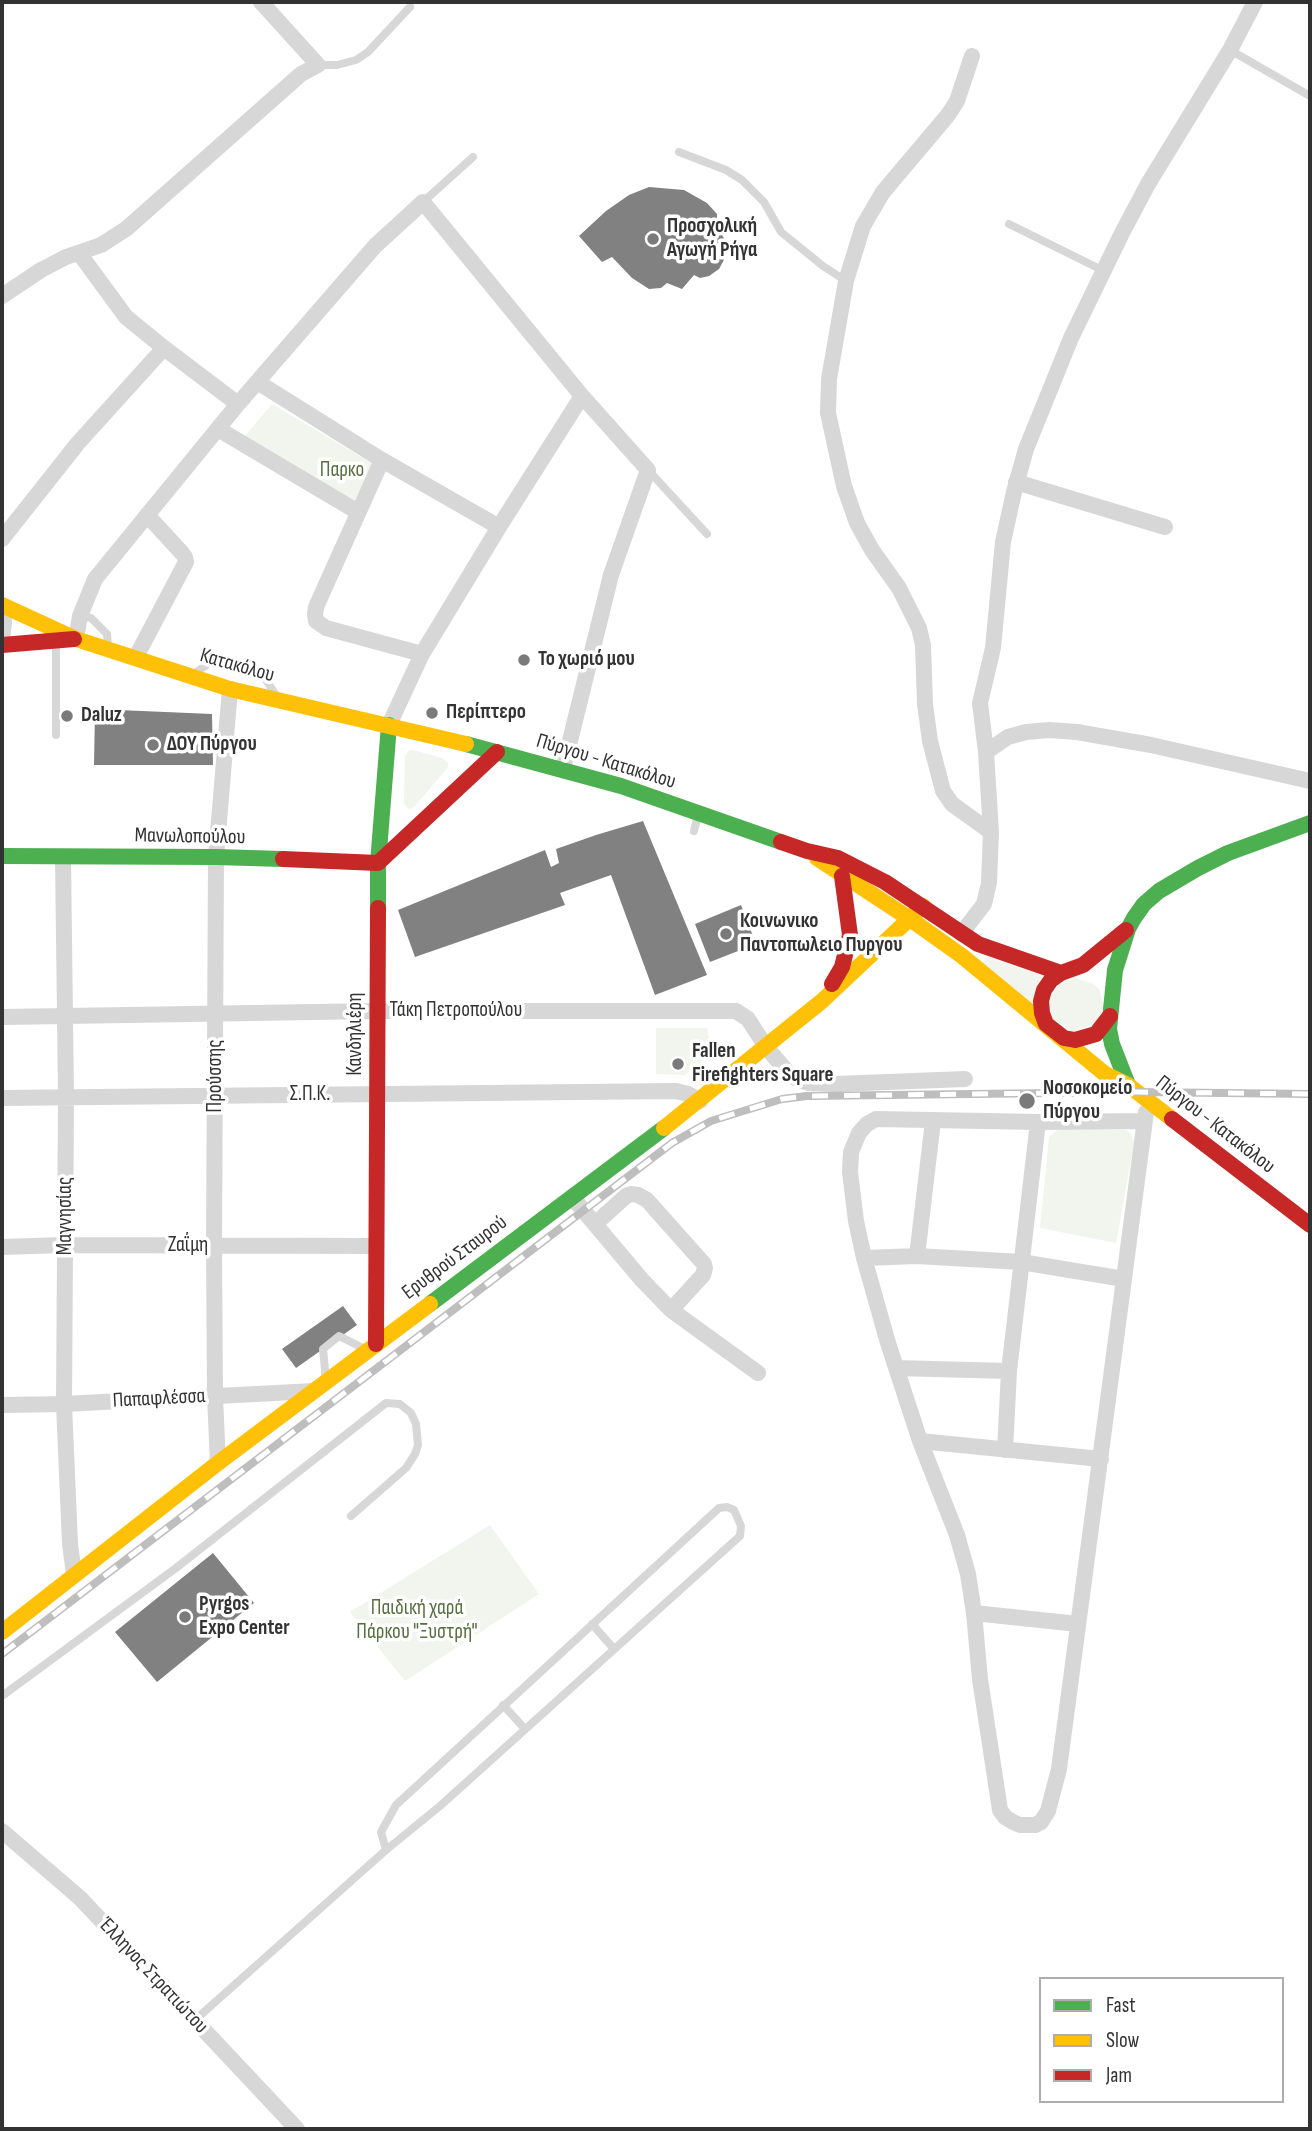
<!DOCTYPE html>
<html>
<head>
<meta charset="utf-8">
<style>
  body { margin:0 }
  #map { position:relative; width:1312px; height:2131px; overflow:hidden; background:#fff; font-family:"Sofia Sans Condensed",sans-serif }
  canvas { display:block }
  .frame { position:absolute; inset:0; border:4px solid #333; pointer-events:none }
  .legend { position:absolute; left:1039px; top:1977px; width:245px; height:126px; box-sizing:border-box; background:#fff; border:2px solid #adadad; margin:0; padding:9px 12px; list-style:none; font-size:21px; color:#333 }
  .legend li { display:flex; align-items:center; gap:14px; height:35px }
  .legend b { width:35px; border:2px solid #adadad }
</style>
</head>
<body>
<div id="map">
<canvas width="1312" height="2131"></canvas>
<div class="frame"></div>
<ul class="legend">
<li><b style="height:9px;background:#4caf50"></b>Fast</li>
<li><b style="height:9px;background:#ffc107"></b>Slow</li>
<li><b style="height:9px;background:#c62828"></b>Jam</li>
</ul>
</div>
<script>
const ctx = document.querySelector('canvas').getContext('2d');
ctx.lineJoin = 'round';
function paint(path, color) { ctx.fillStyle = color; ctx.fill(path, 'evenodd'); }
const toPath = rows => new Path2D(rows.map(r => 'M' + r).join(''));
function stroke(path, color, width, dash) { ctx.strokeStyle = color; ctx.lineWidth = width; ctx.lineCap = dash ? 'butt' : 'round'; ctx.setLineDash(dash || []); ctx.stroke(path); }
function write(font, color, halo, rows, align = 'center') {
  ctx.font = font + ' "Sofia Sans Condensed",sans-serif'; ctx.lineWidth = 7; ctx.setLineDash([]); ctx.textBaseline = 'middle'; ctx.strokeStyle = halo; ctx.fillStyle = color; for (const [text, x, y, turn = 0] of rows) {
    ctx.save(); ctx.translate(x, y); ctx.rotate((+turn || 0) * Math.PI / 180); ctx.textAlign = isNaN(turn) ? turn : align; if (halo) ctx.strokeText(text, 0, 0); ctx.fillText(text, 0, 0); ctx.restore();
  }
}
paint(toPath([
  [272,404,373,464,353,503,244,437],
  [413,750,442,758,448,763,448,767,415,806,409,809,404,804,405,757,408,751],
  [987,957,1044,976,1032,1003,981,965],
  [1075,978,1092,983,1099,989,1104,1007,1097,1023,1073,1032,1052,1018,1049,1001,1059,984],
  [656,1028,707,1028,712,1054,685,1075,656,1074],
  [1060,1128,1126,1130,1131,1134,1134,1143,1116,1243,1040,1228,1049,1137],
  [490,1525,539,1594,405,1681,350,1612]
]), '#f1f5ed');
paint(toPath([
  [649,187,684,190,707,203,717,214,717,226,726,242,727,254,719,269,709,276,700,278,694,275,682,289,667,283,661,288,649,289,632,278,612,257,602,262,579,236,606,211,629,195],
  [95,709,212,714,213,765,94,765],
  [643,821,707,975,655,995,611,875,560,893,565,905,415,957,398,910,545,850,551,867,559,863,556,849,596,835],
  [741,905,756,944,710,962,695,924],
  [343,1306,357,1325,296,1368,282,1349],
  [213,1553,254,1603,157,1682,115,1632]
]), '#818181');
stroke(toPath([
  [1230,50,1310,96],
  [318,65,337,65,356,60,368,52,410,7],
  [679,152,726,170,742,180,764,202,781,232,823,266,846,281],
  [423,202,473,157],
  [1009,224,1104,271],
  [648,470,707,534],
  [80,616,91,618,107,634,108,648],
  [56,641,56,735],
  [192,675,217,658,261,672,277,697],
  [694,831,698,815],
  [326,1380,323,1349,339,1336,365,1349],
  [592,1624,614,1649],
  [2,1696,176,1568,386,1403,400,1404,411,1413,416,1424,418,1445,415,1454,406,1468,351,1516],
  [503,1705,525,1729],
  [195,2020,386,1850,440,1806,740,1536,741,1526,734,1510,727,1507,719,1508,396,1805,381,1832,386,1850]
]), '#d7d7d7', 8);
stroke(toPath([
  [972,56,957,101,948,115,883,192,863,226,846,281,829,379,828,413,844,486,857,523,872,550,899,588,919,628,923,645,925,704,930,741,943,791,952,804,991,832],
  [79,253,126,317,164,348],
  [2,296,41,270,66,257,101,245,126,229,301,74,318,65,261,2],
  [259,383,382,460,499,527],
  [218,429,358,512],
  [382,460,316,607,315,614,316,621,326,628,422,654],
  [1016,482,1165,527],
  [2,539,78,443,164,348,238,404],
  [2,610,4,622,2,642],
  [76,639,80,616,95,579,238,404,375,246,423,202,582,396,648,470,611,575,563,769],
  [136,657,186,562,185,557,182,553,147,515],
  [389,725,422,654,499,527,582,396],
  [986,752,1008,737,1026,732,1049,730,1077,732,1151,745,1310,781],
  [63,857,66,1097,64,1404,70,1544,74,1574],
  [961,934,984,904,989,883,991,832,986,752,980,703,993,648,1003,542,1014,492,1026,449,1071,338,1122,233,1148,184,1230,50,1255,2],
  [2,1017,377,1011,736,1011,748,1019,766,1047,790,1075,799,1080,809,1083,836,1084,965,1079],
  [2,1098,676,1091,688,1094,700,1101],
  [572,1197,642,1280,671,1310,758,1373],
  [595,1224,626,1196,631,1194,638,1195,647,1200,704,1264,705,1268,703,1275,671,1310],
  [2,1247,65,1245,375,1246],
  [917,1256,933,1121],
  [864,1258,917,1256,1021,1262,1124,1279,1059,1769,1048,1811,1041,1822,1035,1825,1020,1825,1013,1822,1005,1817,1000,1810,980,1679,974,1613,968,1574,957,1535,920,1441,888,1343,864,1258,856,1221,850,1172,851,1152,859,1133,867,1124,876,1119,1038,1122,1145,1121],
  [1124,1279,1146,1112],
  [896,1368,1009,1371],
  [2,1405,64,1404,314,1391],
  [920,1441,1101,1459],
  [1005,1450,1009,1371,1038,1122],
  [218,1463,215,1397,214,1246,216,857,230,689],
  [974,1613,1078,1624],
  [2,1831,80,1898,297,2129]
]), '#d7d7d7', 16);
stroke(toPath([
  [466,744,621,786,781,842],
  [2,856,216,857,283,859],
  [378,908,378,863,389,725],
  [1128,1085,1112,1044,1109,1029,1115,970,1128,929,1134,918,1144,904,1159,891,1198,868,1228,853,1310,823],
  [430,1304,664,1128]
]), '#4caf50', 16);
stroke(toPath([
  [2,605,76,639,230,689,466,744],
  [817,858,910,919,962,956,1105,1074,1128,1085,1172,1119],
  [664,1128,822,1001,923,906],
  [2,1632,218,1463,430,1304]
]), '#ffc107', 16);
stroke(toPath([
  [2,645,74,639],
  [781,842,807,851,838,858,885,882,978,944,1061,973],
  [283,859,378,863,497,752],
  [832,984,842,967,850,935,842,876],
  [1110,1016,1096,1034,1075,1040,1064,1038,1046,1024,1042,1013,1041,1001,1044,990,1051,980,1061,973,1083,965,1126,930],
  [1172,1119,1310,1225],
  [376,1344,378,908]
]), '#c62828', 16);
const rail = toPath([
  [2,1654,672,1143,711,1121,782,1099,807,1096,1137,1092,1310,1094]
]);
stroke(rail, '#bebebe', 8);
stroke(rail, '#fff', 5, [16]);
for (const [x, y, r, color] of [
  [653,239,7,"#7a7a7a"],
  [524,660,7,"#7a7a7a"],
  [432,713,7,"#7a7a7a"],
  [67,716,7,"#7a7a7a"],
  [153,745,7,"#7a7a7a"],
  [726,934,7,"#7a7a7a"],
  [678,1064,7,"#7a7a7a"],
  [1027,1101,9,"#7a7a7a"],
  [185,1617,7,"#7a7a7a"]
]) { const dot = new Path2D(); dot.arc(x, y, r, 0, 2 * Math.PI); ctx.fillStyle = color; ctx.fill(dot); stroke(dot, '#fff', 2.5); }
write('bold 21px', '#333', '#fff', [
  ["Προσχολική",667,227],
  ["Αγωγή Ρήγα",667,251],
  ["Το χωριό μου",538,660],
  ["Περίπτερο",446,713],
  ["Daluz",81,716],
  ["ΔΟΥ Πύργου",167,745],
  ["Κοινωνικο",740,922],
  ["Παντοπωλειο Πυργου",740,946],
  ["Fallen",692,1052],
  ["Firefighters Square",692,1076],
  ["Νοσοκομείο",1043,1089],
  ["Πύργου",1043,1113],
  ["Pyrgos",199,1605],
  ["Expo Center",199,1629]
], 'left');
write('21px', '#56703f', '#fff', [
  ["Παρκο",342,471],
  ["Παιδική χαρά",417,1609],
  ["Πάρκου \"Ξυστρή\"",417,1633]
]);
write('21px', '#333', '#fff', [
  ["Κατακόλου",237,666,16],
  ["Πύργου - Κατακόλου",606,762,17],
  ["Μανωλοπούλου",190,837,1],
  ["Τάκη Πετροπούλου",456,1011],
  ["Κανδηλιέρη",356,1034,-90],
  ["Προύσσης",216,1076,-90],
  ["Σ.Π.Κ.",310,1095],
  ["Πύργου - Κατακόλου",1215,1125,38],
  ["Μαγνησίας",66,1216,-90],
  ["Ζαΐμη",188,1246],
  ["Ερυθρού Σταυρού",455,1258,-37],
  ["Παπαφλέσσα",159,1399,-3],
  ["Έλληνος Στρατιώτου",153,1976,47]
]);
</script>
</body>
</html>
